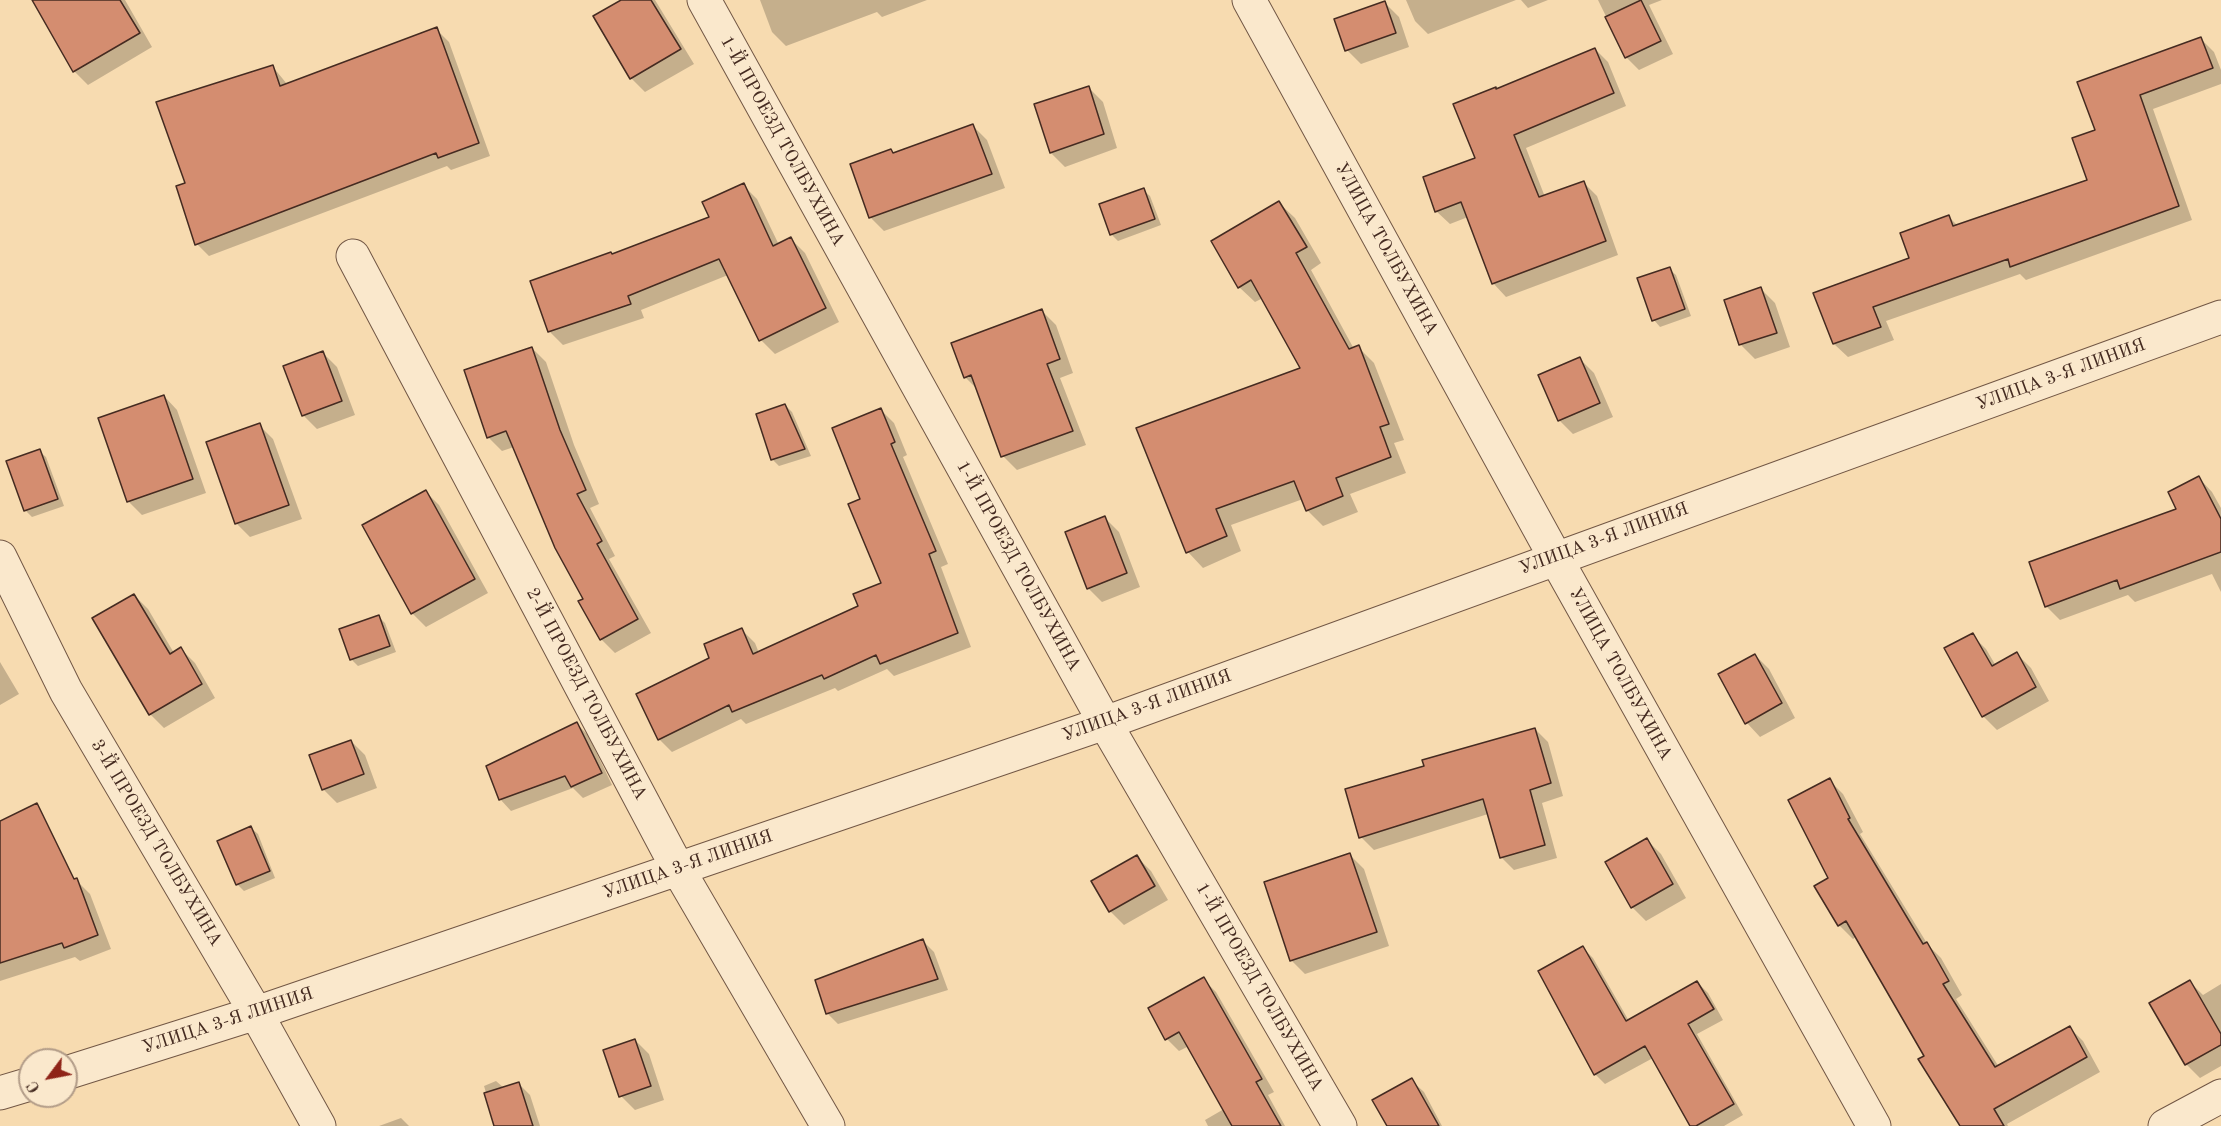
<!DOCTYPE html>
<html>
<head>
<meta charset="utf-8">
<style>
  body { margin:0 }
  #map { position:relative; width:2221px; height:1126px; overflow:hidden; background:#f7dbb0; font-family:"Old Standard TT",serif }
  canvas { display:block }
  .north { position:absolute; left:18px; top:1048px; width:60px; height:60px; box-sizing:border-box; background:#fae8cc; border:2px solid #b29c88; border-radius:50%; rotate:238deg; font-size:16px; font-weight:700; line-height:24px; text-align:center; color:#452b21 }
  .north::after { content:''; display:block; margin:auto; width:21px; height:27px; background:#8f2418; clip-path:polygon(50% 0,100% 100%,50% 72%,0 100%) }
</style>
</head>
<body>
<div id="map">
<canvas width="2221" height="1126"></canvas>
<div class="north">С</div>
</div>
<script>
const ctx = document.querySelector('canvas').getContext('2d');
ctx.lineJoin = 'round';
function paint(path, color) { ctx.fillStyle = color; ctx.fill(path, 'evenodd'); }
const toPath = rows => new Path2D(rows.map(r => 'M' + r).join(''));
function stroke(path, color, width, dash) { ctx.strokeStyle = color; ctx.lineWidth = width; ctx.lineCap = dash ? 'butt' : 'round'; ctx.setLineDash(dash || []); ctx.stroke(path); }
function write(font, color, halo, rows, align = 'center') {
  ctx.font = font + ' "Old Standard TT",serif'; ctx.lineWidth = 6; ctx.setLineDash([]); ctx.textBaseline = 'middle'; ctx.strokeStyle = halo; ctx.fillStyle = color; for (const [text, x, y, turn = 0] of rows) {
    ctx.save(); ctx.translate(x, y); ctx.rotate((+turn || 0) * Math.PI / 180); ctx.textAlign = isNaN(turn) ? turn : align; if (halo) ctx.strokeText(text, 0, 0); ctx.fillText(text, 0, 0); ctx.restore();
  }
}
paint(toPath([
  [34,0,125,0,152,47,88,85,74,71],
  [624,0,655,0,694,64,645,92,631,78],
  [760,0,927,0,882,17,877,12,786,46,772,32],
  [1406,0,1516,0,1428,34,1415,21],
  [1521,0,1548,0,1528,8],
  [1598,0,1662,0,1649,5,1673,54,1639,70,1626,57],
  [1385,3,1399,17,1409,47,1361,64,1347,50],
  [436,29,449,42,490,156,451,170,447,166,209,256,197,244,187,184,273,67,287,84],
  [2200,38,2214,52,2221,70,2221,84,2153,109,2192,220,2026,280,2020,274,1886,321,1894,340,1848,357,1834,344,1949,217,1958,226,2089,181,2097,131],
  [1595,49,1608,62,1626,106,1526,148,1545,197,1583,182,1597,196,1618,255,1506,297,1493,283,1468,217,1450,224,1436,211,1477,159,1497,90],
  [1089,88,1103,102,1117,148,1065,167,1051,153,1036,104],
  [973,126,987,140,1005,188,884,231,870,217,891,151,894,154],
  [743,185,757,199,779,245,791,239,805,253,839,322,775,354,761,340,728,275,641,310,644,318,563,345,549,331,613,255,711,218],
  [1143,190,1150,196,1161,225,1118,241,1111,234],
  [1279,203,1295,218,1321,263,1311,270,1354,349,1358,347,1374,363,1404,440,1394,443,1406,473,1350,494,1358,512,1323,526,1307,510,1303,499,1231,525,1241,551,1203,568,1188,552,1302,368,1263,298,1255,302,1239,287],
  [1669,269,1676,275,1691,316,1660,327,1654,320],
  [1761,289,1775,303,1790,347,1755,359,1741,345,1726,301],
  [1042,311,1056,325,1073,373,1060,378,1086,445,1017,470,1003,456,978,390,965,377],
  [532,348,546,362,574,445,599,504,590,508,615,556,609,559,651,633,615,653,601,639,514,447,502,451,488,437],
  [323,353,337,367,355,415,317,429,303,415],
  [1580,359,1594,373,1613,417,1573,434,1559,420],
  [164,396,177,410,206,493,142,515,128,501],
  [785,405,792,412,811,456,779,466,772,459],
  [881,410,894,423,907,455,903,457,948,564,941,567,971,647,894,676,887,669,838,691,835,688,746,724,741,719,672,752,659,739,711,659,742,630,755,643,759,653,859,606,883,583,862,500],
  [259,425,273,439,302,519,250,537,236,523],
  [39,451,46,457,64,506,32,517,25,510],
  [2199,478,2212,492,2221,508,2221,592,2212,574,2135,602,2128,595,2060,620,2046,606,2178,509],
  [425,491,439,505,488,593,426,627,412,613],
  [1105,518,1119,532,1140,587,1102,602,1088,588],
  [134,595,148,609,174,653,181,649,195,663,215,698,164,728,150,714],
  [379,617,385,623,396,652,358,666,351,659],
  [1972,635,1986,649,1996,666,2017,654,2031,668,2049,701,1997,730,1983,716],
  [1755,655,1769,669,1795,718,1760,737,1747,723],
  [0,662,19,694,0,705],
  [577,724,588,735,612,785,583,798,573,788,511,811,500,799],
  [1535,729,1548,742,1563,796,1542,803,1557,858,1514,870,1501,857,1488,814,1374,850,1361,837,1426,767],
  [351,741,365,755,377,788,337,803,323,789],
  [1829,780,1843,794,1863,832,1860,834,1928,945,1941,958,1962,995,1956,999,1999,1067,2070,1028,2083,1041,2100,1072,2007,1124,2008,1126,1961,1126,1926,1056,1857,936,1853,939,1839,925,1830,878],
  [251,828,258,834,275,878,244,891,237,884],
  [1647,840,1661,854,1686,898,1646,921,1632,907],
  [1350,855,1364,869,1389,946,1305,974,1291,960],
  [1137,857,1151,871,1168,900,1124,925,1110,911],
  [76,880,90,894,111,949,80,961,75,957,0,981,0,912],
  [923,941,934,952,948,990,838,1024,827,1013],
  [1583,948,1593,958,1629,1021,1697,982,1708,993,1723,1020,1697,1034,1743,1115,1724,1126,1691,1126,1653,1058,1605,1084,1595,1074],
  [1203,979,1216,992,1274,1092,1268,1095,1285,1126,1208,1126,1205,1120,1224,1109,1189,1046,1179,1051,1167,1039],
  [2190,982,2203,995,2221,984,2221,1066,2200,1078,2186,1064],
  [635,1040,649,1054,664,1100,635,1110,621,1096],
  [1411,1080,1424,1092,1442,1126,1389,1126],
  [496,1081,504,1088,519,1084,530,1095,540,1126,496,1126,484,1086],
  [401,1118,409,1126,379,1126]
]), '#0003');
const building = toPath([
  [32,0,120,0,140,33,73,72,32,0],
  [621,0,651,0,681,49,630,79,593,16,621,0],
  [1641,0,1661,41,1625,58,1605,17,1641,0],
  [1385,1,1396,33,1345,51,1334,19,1385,1],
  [437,27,479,143,438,158,436,153,195,245,176,186,185,183,156,102,273,65,280,86,437,27],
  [2201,37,2213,68,2140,95,2179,206,2010,267,2008,259,1873,307,1881,327,1833,344,1813,293,1909,258,1900,233,1949,215,1953,226,2087,180,2072,138,2095,130,2077,82,2201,37],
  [1595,48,1614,93,1514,135,1539,197,1584,181,1606,241,1492,284,1461,202,1435,212,1423,177,1475,158,1453,104,1496,87,1496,89,1595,48],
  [1089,86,1104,134,1050,153,1034,104,1089,86],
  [973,124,992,174,869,218,850,164,891,149,893,153,973,124],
  [744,183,773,246,791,237,826,308,759,341,719,259,628,296,631,304,548,332,530,281,611,252,612,254,709,217,702,202,744,183],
  [1144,188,1155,219,1110,235,1099,204,1144,188],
  [1279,201,1307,247,1296,253,1349,349,1359,345,1389,424,1380,427,1391,457,1336,478,1343,496,1306,511,1294,481,1216,509,1227,536,1186,553,1136,428,1300,368,1251,280,1238,288,1211,241,1279,201],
  [1670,267,1685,309,1652,321,1637,278,1670,267],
  [1761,287,1777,333,1739,345,1724,300,1761,287],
  [1042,309,1060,359,1047,364,1073,431,1001,457,971,375,964,378,951,343,1042,309],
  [532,347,560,430,586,490,577,494,602,541,597,544,638,619,600,640,578,601,583,599,555,548,506,431,487,438,464,370,532,347],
  [323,351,342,401,302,416,283,366,323,351],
  [1580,357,1600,403,1558,421,1538,375,1580,357],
  [164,395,193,479,127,502,98,418,164,395],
  [785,404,805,449,771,460,756,414,785,404],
  [881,408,895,442,891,444,936,551,929,554,958,633,880,664,876,655,824,679,822,675,732,712,729,705,658,740,636,694,709,658,704,644,742,628,753,654,858,606,853,594,881,583,848,504,860,499,832,428,881,408],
  [260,423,289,505,235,524,206,442,260,423],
  [40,449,58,499,24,511,6,461,40,449],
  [2199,476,2221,519,2221,552,2120,589,2117,580,2045,607,2029,562,2176,509,2168,492,2199,476],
  [426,490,475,579,411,614,362,525,426,490],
  [1105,516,1127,573,1087,589,1065,532,1105,516],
  [134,594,170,654,181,647,202,684,149,715,92,618,134,594],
  [379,615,390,646,350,660,339,629,379,615],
  [1973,633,1992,666,2017,652,2036,687,1982,717,1944,648,1973,633],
  [1755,654,1782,703,1745,724,1718,674,1755,654],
  [577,722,602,773,571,787,565,776,499,800,486,766,577,722],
  [1535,728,1551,783,1530,790,1545,845,1500,858,1483,799,1359,838,1345,789,1424,766,1422,760,1535,728],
  [351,740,364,774,322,790,309,755,351,740],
  [1830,778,1850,818,1848,819,1923,944,1927,942,1949,981,1943,984,1995,1067,2070,1026,2087,1057,1994,1109,2004,1126,1960,1126,1918,1059,1924,1056,1846,921,1838,926,1814,886,1828,878,1788,800,1830,778],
  [37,803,74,879,77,878,98,935,64,948,62,943,0,963,0,821,37,803],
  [251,826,270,871,236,885,217,841,251,826],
  [1647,838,1673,884,1631,908,1605,862,1647,838],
  [1350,853,1377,932,1290,961,1264,882,1350,853],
  [1137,855,1155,886,1109,912,1091,881,1137,855],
  [923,939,938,979,826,1014,815,980,923,939],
  [1583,946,1626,1021,1697,981,1714,1009,1688,1024,1734,1104,1696,1126,1690,1126,1645,1046,1594,1075,1538,971,1583,946],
  [1204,977,1262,1079,1256,1082,1281,1126,1232,1126,1179,1032,1165,1040,1148,1008,1204,977],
  [2190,980,2221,1034,2221,1045,2185,1065,2149,1003,2190,980],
  [635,1039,651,1086,619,1097,603,1050,635,1039],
  [1412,1078,1439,1126,1387,1126,1372,1100,1412,1078],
  [519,1082,533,1126,494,1126,484,1093,519,1082]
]);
paint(building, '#d48d70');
stroke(building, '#452b21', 1.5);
const minor = toPath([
  [704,0,1105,723,1340,1126],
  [1249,0,1555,557,1874,1126],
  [353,256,678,869,828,1126],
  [0,557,66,691,256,1013,319,1126],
  [66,1073,256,1013,1105,723,2221,317],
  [0,1093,30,1084],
  [2165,1126,2221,1096]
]);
stroke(minor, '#725745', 35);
stroke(minor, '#fae8cc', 33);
write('18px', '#452b21', '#fae8cc', [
  ["1-Й ПРОЕЗД ТОЛБУХИНА",782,141,61],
  ["УЛИЦА ТОЛБУХИНА",1386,249,61],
  ["УЛИЦА 3-Я ЛИНИЯ",2061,375,-20],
  ["УЛИЦА 3-Я ЛИНИЯ",1604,539,-20],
  ["1-Й ПРОЕЗД ТОЛБУХИНА",1018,566,61],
  ["УЛИЦА ТОЛБУХИНА",1620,674,61],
  ["2-Й ПРОЕЗД ТОЛБУХИНА",586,694,62],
  ["УЛИЦА 3-Я ЛИНИЯ",1147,706,-20],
  ["3-Й ПРОЕЗД ТОЛБУХИНА",156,843,59],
  ["УЛИЦА 3-Я ЛИНИЯ",688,865,-19],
  ["1-Й ПРОЕЗД ТОЛБУХИНА",1259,987,60],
  ["УЛИЦА 3-Я ЛИНИЯ",228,1021,-18]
]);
</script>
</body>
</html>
